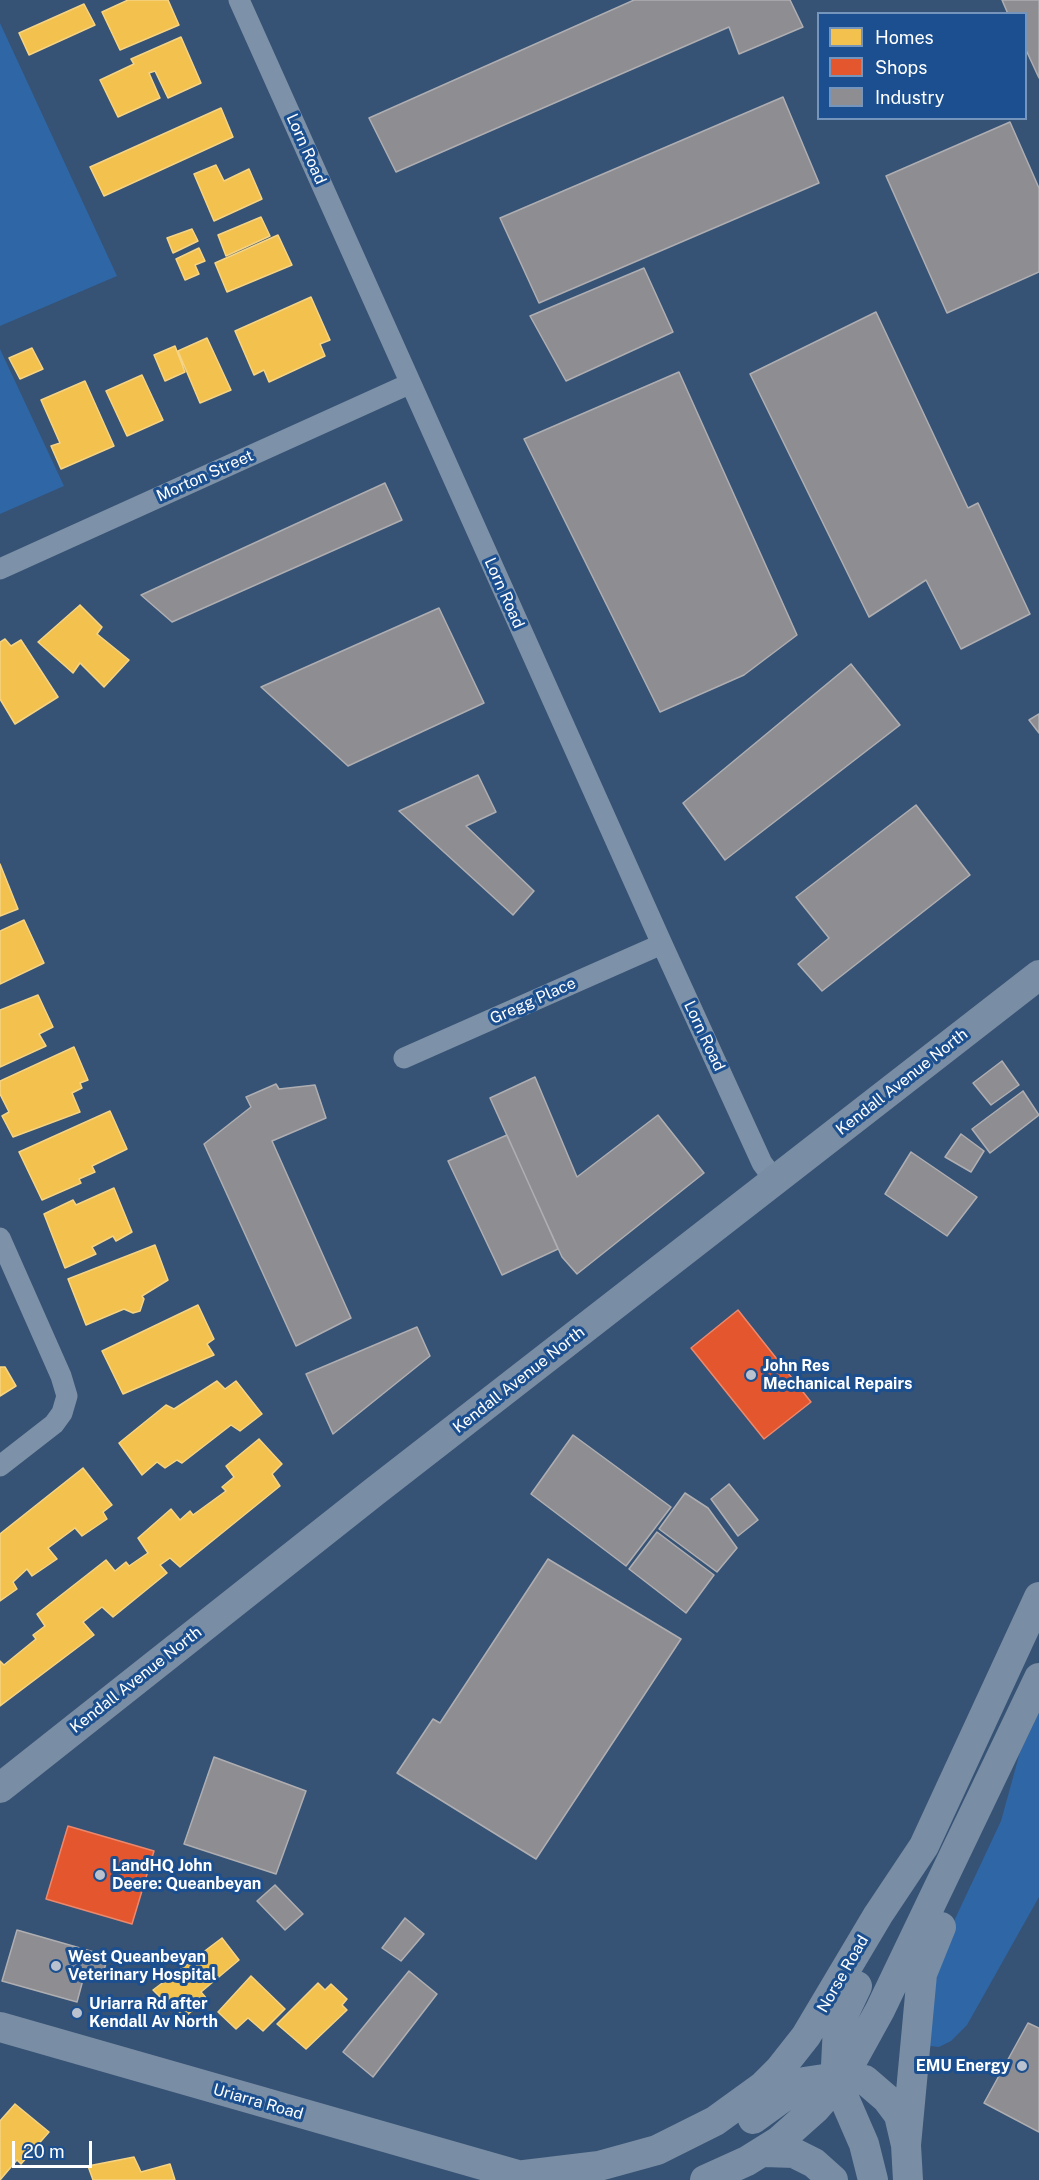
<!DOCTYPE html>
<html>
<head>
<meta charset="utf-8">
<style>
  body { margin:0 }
  #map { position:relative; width:1039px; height:2180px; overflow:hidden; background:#365274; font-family:"Public Sans",sans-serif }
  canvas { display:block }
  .legend { position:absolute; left:817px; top:12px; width:210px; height:108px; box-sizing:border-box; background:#1b4f8f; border:2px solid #7695bc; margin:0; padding:8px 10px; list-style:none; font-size:18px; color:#fff }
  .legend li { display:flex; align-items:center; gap:12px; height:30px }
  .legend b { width:30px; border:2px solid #7695bc }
  .scale { position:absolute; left:12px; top:2141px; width:80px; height:27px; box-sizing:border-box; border:3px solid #fff; border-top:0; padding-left:8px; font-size:18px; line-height:21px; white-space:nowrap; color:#fff; -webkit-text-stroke:4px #1b4f8f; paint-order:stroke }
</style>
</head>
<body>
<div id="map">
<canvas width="1039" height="2180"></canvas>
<ul class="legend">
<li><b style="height:16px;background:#f2c14e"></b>Homes</li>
<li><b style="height:16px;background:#e4572e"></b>Shops</li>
<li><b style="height:16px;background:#8d8d92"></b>Industry</li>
</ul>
<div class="scale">20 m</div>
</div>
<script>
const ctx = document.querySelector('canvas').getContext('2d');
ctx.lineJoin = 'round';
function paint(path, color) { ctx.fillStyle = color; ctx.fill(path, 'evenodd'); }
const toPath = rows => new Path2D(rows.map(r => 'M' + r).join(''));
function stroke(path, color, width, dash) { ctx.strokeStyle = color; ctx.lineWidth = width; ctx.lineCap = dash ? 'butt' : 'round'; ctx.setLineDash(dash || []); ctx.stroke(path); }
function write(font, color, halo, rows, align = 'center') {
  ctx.font = font + ' "Public Sans",sans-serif'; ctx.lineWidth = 6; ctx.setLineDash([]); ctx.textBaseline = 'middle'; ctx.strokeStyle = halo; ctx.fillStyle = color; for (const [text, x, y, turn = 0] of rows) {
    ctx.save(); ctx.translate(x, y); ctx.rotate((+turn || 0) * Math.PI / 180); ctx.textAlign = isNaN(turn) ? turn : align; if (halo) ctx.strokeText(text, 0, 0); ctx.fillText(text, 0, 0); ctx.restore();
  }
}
paint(toPath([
  [0,23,117,276,0,326],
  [0,349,64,486,0,514],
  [1039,1713,1039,1897,967,2025,951,2041,939,2047,930,2046,931,1995,954,1921,1001,1821,1020,1752]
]), '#2f66a5');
const homes = toPath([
  [128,0,168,0,179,25,120,50,102,12,128,0],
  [84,4,95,25,29,55,19,33,84,4],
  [181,37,201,83,168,98,155,71,149,73,160,98,118,117,100,80,134,64,131,59,181,37],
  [221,108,233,137,104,196,90,167,221,108],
  [216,165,224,181,249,169,262,199,214,221,194,174,216,165],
  [261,217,270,236,226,256,218,235,261,217],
  [192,229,198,241,173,253,167,238,192,229],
  [278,235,292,265,227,292,215,263,278,235],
  [199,248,205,261,195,265,199,274,185,280,176,259,199,248],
  [311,297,330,340,320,344,325,356,269,382,264,370,254,375,235,331,311,297],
  [207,338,231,390,200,403,178,351,207,338],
  [175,346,185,372,165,381,154,355,175,346],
  [32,348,43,369,20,379,9,358,32,348],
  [142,375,163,420,127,436,106,391,142,375],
  [85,381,114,446,61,469,51,446,60,443,41,400,85,381],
  [80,605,102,627,97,634,129,660,104,687,80,663,73,673,38,642,80,605],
  [5,639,11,646,21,640,58,697,15,724,0,699,0,642,5,639],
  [0,864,18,909,0,916,0,864],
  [24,920,44,963,0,984,0,931,24,920],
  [38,995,53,1027,39,1034,46,1046,0,1067,0,1010,38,995],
  [74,1047,88,1080,80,1083,82,1088,72,1093,80,1112,13,1137,2,1116,9,1112,0,1094,0,1081,74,1047],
  [110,1111,127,1149,92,1166,95,1172,79,1179,81,1183,42,1200,19,1152,110,1111],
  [114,1188,132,1232,116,1241,113,1236,92,1247,96,1254,65,1268,44,1214,73,1200,76,1205,114,1188],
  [155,1245,168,1280,142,1296,144,1299,140,1311,133,1313,124,1309,86,1325,68,1279,155,1245],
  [198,1305,214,1339,207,1344,214,1355,123,1394,102,1351,198,1305],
  [0,1367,5,1367,16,1386,0,1396,0,1367],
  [217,1381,225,1389,236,1381,262,1414,240,1431,231,1425,182,1463,177,1460,165,1468,157,1462,142,1475,119,1443,166,1405,174,1409,217,1381],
  [259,1439,282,1464,272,1474,280,1486,180,1567,170,1558,160,1565,167,1573,113,1617,102,1607,83,1622,94,1635,0,1706,0,1661,4,1665,36,1639,33,1635,45,1626,37,1614,106,1560,115,1571,126,1562,129,1566,148,1553,138,1538,171,1509,180,1520,190,1511,193,1515,226,1491,222,1487,234,1477,226,1466,259,1439],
  [83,1468,112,1505,103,1512,107,1519,82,1536,75,1528,48,1548,57,1559,32,1576,27,1569,13,1582,17,1589,0,1601,0,1534,83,1468],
  [222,1938,239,1960,201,1992,207,1999,182,2019,153,1990,222,1938],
  [251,1976,285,2009,263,2031,248,2018,236,2029,218,2012,251,1976],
  [318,1983,325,1990,331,1984,347,1999,342,2005,347,2010,306,2049,277,2024,318,1983],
  [15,2104,49,2132,21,2164,17,2160,0,2180,0,2121,15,2104],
  [134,2157,141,2172,170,2164,175,2180,93,2180,88,2166,134,2157]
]);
paint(homes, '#f2c14e');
stroke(homes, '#f6d483', 1.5);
const shops = toPath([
  [738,1310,811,1402,764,1439,691,1348,738,1310],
  [68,1826,154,1851,132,1924,46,1899,68,1826]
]);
paint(shops, '#e4572e');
stroke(shops, '#ec896d', 1.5);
const industry = toPath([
  [634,0,790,0,803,27,739,54,729,27,396,172,369,118,634,0],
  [1002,0,1039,0,1039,78,1026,50,1026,14,1008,14,1002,0],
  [783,97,819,183,539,303,500,218,783,97],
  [1010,122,1039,188,1039,272,947,313,886,176,1010,122],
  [644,268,673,332,566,381,530,316,644,268],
  [876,312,968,508,978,503,1030,614,961,649,926,580,869,617,750,374,876,312],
  [679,372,797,635,744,675,660,712,524,439,679,372],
  [385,483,402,520,172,622,141,595,385,483],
  [439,608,484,703,348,766,261,687,439,608],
  [851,664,900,725,725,860,683,803,851,664],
  [1039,714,1039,733,1029,720,1039,714],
  [478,775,496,812,466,826,534,891,513,915,399,811,478,775],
  [916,805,970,875,822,991,798,964,829,938,796,897,916,805],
  [1002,1061,1019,1085,991,1105,973,1083,1002,1061],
  [535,1077,577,1177,658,1115,704,1173,577,1274,562,1257,490,1098,535,1077],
  [276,1084,279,1089,315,1085,326,1118,272,1141,351,1318,296,1346,204,1144,251,1107,246,1097,276,1084],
  [1023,1091,1039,1115,990,1153,972,1129,1023,1091],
  [961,1134,984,1151,971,1172,945,1157,961,1134],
  [507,1135,558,1249,502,1275,448,1161,507,1135],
  [911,1152,977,1197,947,1236,885,1194,911,1152],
  [417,1327,430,1356,333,1434,306,1374,417,1327],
  [573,1435,671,1507,626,1566,531,1494,573,1435],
  [729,1484,758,1520,738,1536,711,1499,729,1484],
  [685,1493,708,1508,737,1548,717,1572,659,1529,685,1493],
  [657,1532,714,1575,686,1613,629,1569,657,1532],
  [548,1559,681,1639,536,1859,397,1773,433,1719,440,1723,548,1559],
  [214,1757,306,1791,276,1874,184,1844,214,1757],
  [275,1885,303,1914,285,1930,257,1901,275,1885],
  [405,1918,424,1934,401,1961,382,1948,405,1918],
  [17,1930,108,1956,101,1981,84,1976,77,2002,2,1981,17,1930],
  [409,1971,437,1994,373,2077,343,2052,409,1971],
  [1028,2023,1039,2028,1039,2132,984,2103,1028,2023]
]);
paint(industry, '#8d8d92');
stroke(industry, '#afafb3', 1.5);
stroke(toPath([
  [239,0,662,944,762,1163,776,1182],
  [0,569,409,384],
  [404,1058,662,944],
  [0,1238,61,1376,67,1396,62,1413,54,1424,0,1466]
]), '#7d92a8', 21);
stroke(toPath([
  [0,1788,374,1492,1039,975],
  [857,1986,838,2026,836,2065,841,2091,864,2144,873,2180],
  [0,2027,535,2180],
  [753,2119,804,2082,837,2077,865,2080,887,2099,899,2115,906,2145,908,2180],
  [906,2145,922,1974,941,1927],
  [764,2152,794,2153,814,2163,833,2180],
  [516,2176,599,2166,657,2150,715,2121,762,2087,780,2069,806,2036,878,1915,924,1846,1039,1597],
  [705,2180,747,2161,779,2141,816,2108,843,2077,880,2010,1039,1678]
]), '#798da4', 30);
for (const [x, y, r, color] of [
  [751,1375,6,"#b9c2ce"],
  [100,1875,6,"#b9c2ce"],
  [56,1966,6,"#b9c2ce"],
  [77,2013,6,"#b9c2ce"],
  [1022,2066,6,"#b9c2ce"]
]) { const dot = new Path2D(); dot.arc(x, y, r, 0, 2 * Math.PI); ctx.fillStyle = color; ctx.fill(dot); stroke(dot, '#1b4f8f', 2); }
write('16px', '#fff', '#1b4f8f', [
  ["Lorn Road",306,149,66],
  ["Morton Street",205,476,-24],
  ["Lorn Road",504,593,66],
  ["Gregg Place",533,1001,-24],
  ["Lorn Road",704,1036,65],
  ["Kendall Avenue North",902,1082,-38],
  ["Kendall Avenue North",519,1380,-38],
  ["Kendall Avenue North",136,1680,-38],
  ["Norse Road",843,1974,-60],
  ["Uriarra Road",258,2102,16]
]);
write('bold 16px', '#fff', '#1b4f8f', [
  ["John Res",763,1366],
  ["Mechanical Repairs",763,1384],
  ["LandHQ John",112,1866],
  ["Deere: Queanbeyan",112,1884],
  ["West Queanbeyan",68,1957],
  ["Veterinary Hospital",68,1975],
  ["Uriarra Rd after",89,2004],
  ["Kendall Av North",89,2022],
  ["EMU Energy",1010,2066,"right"]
], 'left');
</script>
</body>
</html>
